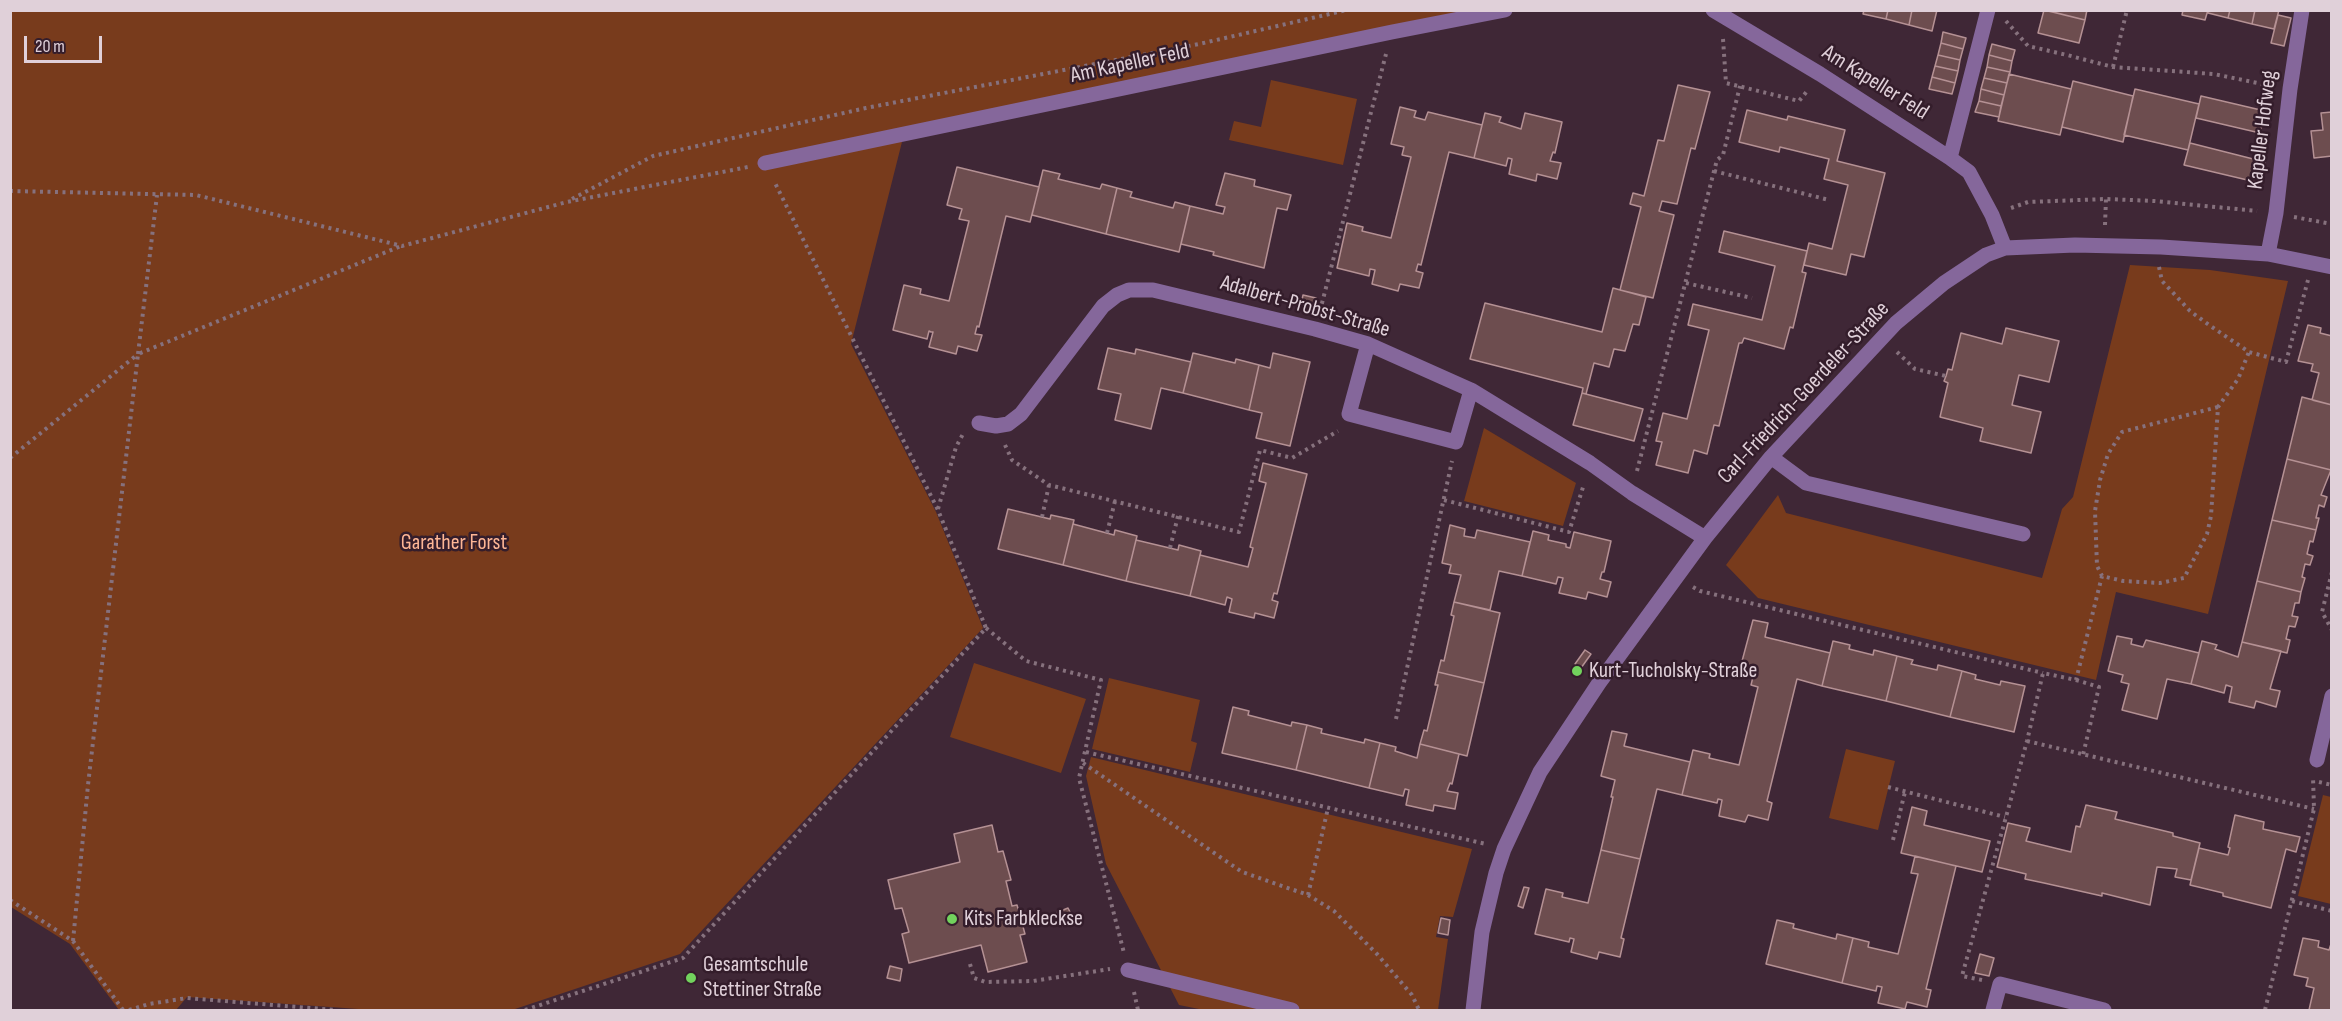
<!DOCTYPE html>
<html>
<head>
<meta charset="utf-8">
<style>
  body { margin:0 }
  #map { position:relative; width:2342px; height:1021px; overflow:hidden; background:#3f2736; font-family:"Sofia Sans Condensed",sans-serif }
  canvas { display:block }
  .frame { position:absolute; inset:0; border:12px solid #e0d0d9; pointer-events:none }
  .scale { position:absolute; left:24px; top:36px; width:78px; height:27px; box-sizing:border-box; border:3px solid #e0d0d9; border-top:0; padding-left:8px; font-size:18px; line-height:21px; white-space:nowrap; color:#e0d0d9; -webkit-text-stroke:4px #341d2b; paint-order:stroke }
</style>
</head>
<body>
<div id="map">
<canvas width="2342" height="1021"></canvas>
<div class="frame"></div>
<div class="scale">20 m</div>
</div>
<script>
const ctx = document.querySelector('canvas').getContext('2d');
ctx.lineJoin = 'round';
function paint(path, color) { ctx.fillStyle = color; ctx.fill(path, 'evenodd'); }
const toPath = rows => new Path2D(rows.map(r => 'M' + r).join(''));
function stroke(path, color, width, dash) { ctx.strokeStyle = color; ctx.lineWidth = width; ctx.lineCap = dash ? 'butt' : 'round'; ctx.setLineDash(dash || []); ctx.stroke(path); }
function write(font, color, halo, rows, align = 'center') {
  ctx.font = font + ' "Sofia Sans Condensed",sans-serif'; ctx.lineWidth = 5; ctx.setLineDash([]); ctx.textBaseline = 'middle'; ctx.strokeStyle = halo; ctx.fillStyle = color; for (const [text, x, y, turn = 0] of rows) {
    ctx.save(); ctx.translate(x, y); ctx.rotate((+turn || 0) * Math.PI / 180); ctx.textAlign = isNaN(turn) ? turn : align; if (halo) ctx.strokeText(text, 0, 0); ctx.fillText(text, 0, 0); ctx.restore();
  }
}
paint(toPath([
  [10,11,1483,11,905,130,851,344,936,512,983,628,680,954,512,1010,373,1010,187,997,176,1010,119,1010,70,944,11,907],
  [1271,80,1357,99,1343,165,1229,140,1234,121,1261,127],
  [2130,265,2210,270,2288,281,2208,614,2116,592,2096,680,1758,598,1726,565,1778,495,1786,513,2042,578,2062,509,2073,497],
  [1484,428,1576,483,1563,526,1464,501],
  [974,663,1086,699,1061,773,950,737],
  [1109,678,1200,700,1191,741,1197,743,1190,772,1092,749],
  [1846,749,1895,761,1878,830,1829,818],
  [1091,757,1472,849,1453,917,1440,916,1436,937,1448,939,1438,1010,1204,1010,1179,1005,1106,864,1086,776],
  [2323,795,2331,797,2331,904,2298,896]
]), '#783b1c');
const building = toPath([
  [1864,10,1888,10,1886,19,1863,14,1864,10],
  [1888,10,1912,10,1909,25,1886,19,1888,10],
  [1912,10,1937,10,1932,31,1909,25,1912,10],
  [2044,10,2085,20,2079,43,2038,33,2044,10],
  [2045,10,2087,10,2085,20,2045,10],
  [2183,10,2208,10,2205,20,2182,15,2183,10],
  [2208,10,2230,10,2228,18,2208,13,2208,10],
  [2230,10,2255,10,2252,24,2228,18,2230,10],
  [2255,10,2279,10,2274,29,2252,24,2255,10],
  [2278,15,2291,18,2284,46,2271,43,2278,15],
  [1943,32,1966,38,1963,49,1941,43,1943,32],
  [1941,43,1963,49,1960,60,1938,55,1941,43],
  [1992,44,2015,50,2012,61,1989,55,1992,44],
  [1938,55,1960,60,1958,71,1935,66,1938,55],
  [1989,55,2012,61,2010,72,1987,67,1989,55],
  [1935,66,1958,71,1955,83,1932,77,1935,66],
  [1987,67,2010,72,2007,83,1984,78,1987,67],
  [2009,74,2071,89,2060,135,1998,121,2009,74],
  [1932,77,1955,83,1952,94,1929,89,1932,77],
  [1984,78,2007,83,2004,95,1981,89,1984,78],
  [2073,81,2133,96,2123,142,2062,127,2073,81],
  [1678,85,1710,92,1695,149,1691,148,1677,204,1662,201,1659,211,1674,215,1653,298,1620,290,1641,207,1630,204,1633,193,1644,196,1658,140,1664,141,1678,85],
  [1981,89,2004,95,2001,106,1979,101,1981,89],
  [2135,89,2199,104,2188,150,2124,135,2135,89],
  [2201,96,2265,111,2260,133,2196,118,2201,96],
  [1979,101,2001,106,1999,117,1975,112,1979,101],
  [1400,107,1416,111,1414,117,1425,120,1428,112,1482,125,1474,158,1449,152,1421,265,1418,264,1416,271,1423,273,1419,288,1400,284,1398,291,1372,284,1375,270,1370,269,1369,276,1337,268,1347,223,1363,227,1362,231,1391,238,1411,157,1402,155,1404,147,1391,144,1400,107],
  [1747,110,1787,120,1788,116,1845,130,1837,161,1885,173,1864,257,1851,254,1846,275,1804,265,1809,243,1832,249,1848,185,1824,179,1829,159,1780,147,1779,152,1739,142,1747,110],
  [2332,112,2332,156,2314,158,2311,131,2323,130,2321,113,2332,112],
  [1485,113,1501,117,1499,122,1521,129,1525,113,1562,122,1555,153,1553,152,1550,161,1561,163,1557,179,1537,174,1536,181,1509,174,1512,159,1508,158,1506,166,1474,158,1485,113],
  [2190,143,2265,162,2260,183,2184,165,2190,143],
  [957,167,1039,187,1030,222,1006,216,979,327,977,326,975,334,982,335,977,351,958,346,956,354,929,347,933,332,931,332,929,331,927,339,893,330,904,285,921,289,920,294,949,301,969,221,959,219,962,209,947,205,957,167],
  [1043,170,1060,174,1058,179,1100,189,1102,184,1117,188,1106,234,1032,215,1043,170],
  [1225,173,1255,180,1254,186,1291,195,1287,210,1277,208,1264,268,1213,255,1214,252,1181,244,1190,206,1223,214,1225,207,1216,205,1225,173],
  [1117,188,1132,192,1130,197,1173,208,1175,202,1190,206,1179,252,1106,234,1117,188],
  [1724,231,1807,251,1802,272,1806,273,1793,328,1790,327,1784,349,1744,338,1742,343,1739,343,1719,426,1714,425,1707,454,1694,450,1688,473,1656,465,1662,442,1656,441,1663,413,1687,419,1709,330,1688,325,1693,304,1762,320,1775,266,1719,252,1724,231],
  [1613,288,1646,297,1639,325,1633,324,1625,351,1614,349,1609,367,1594,363,1586,394,1582,393,1583,388,1470,359,1485,303,1602,332,1613,288],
  [1303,295,1316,298,1312,313,1300,310,1303,295],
  [2308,325,2321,328,2320,333,2332,336,2332,405,2312,400,2319,373,2311,371,2313,364,2298,361,2308,325],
  [2006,328,2059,341,2049,382,2019,375,2012,405,2041,412,2031,453,1980,441,1983,428,1940,417,1948,383,1944,381,1946,376,1948,369,1952,370,1961,333,2002,344,2006,328],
  [1108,348,1135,354,1136,349,1191,362,1183,393,1161,388,1151,429,1115,420,1121,394,1098,389,1108,348],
  [1193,353,1235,363,1236,359,1259,365,1249,410,1183,393,1193,353],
  [1273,353,1310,362,1290,446,1256,438,1262,413,1249,410,1259,365,1270,368,1273,353],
  [1582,393,1643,409,1634,441,1573,425,1582,393],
  [2302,397,2332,405,2331,470,2287,459,2302,397],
  [2287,459,2331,470,2321,495,2327,497,2324,507,2319,505,2316,518,2319,518,2316,530,2272,520,2287,459],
  [1263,463,1307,474,1277,594,1274,593,1272,600,1278,602,1274,618,1255,613,1254,618,1229,612,1232,599,1227,597,1225,605,1190,596,1200,555,1248,567,1253,548,1250,547,1266,483,1259,481,1263,463],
  [1008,509,1050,519,1051,515,1074,520,1063,565,998,549,1008,509],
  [2272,520,2316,530,2313,542,2310,541,2307,554,2313,556,2310,565,2305,564,2302,577,2305,578,2301,592,2257,581,2272,520],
  [1073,524,1114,535,1115,530,1137,536,1126,581,1063,565,1073,524],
  [1450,525,1465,529,1464,536,1475,538,1477,530,1530,542,1522,576,1499,571,1490,610,1454,602,1461,575,1449,573,1451,565,1442,563,1450,525],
  [1533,531,1549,535,1548,540,1566,544,1566,547,1570,548,1574,532,1611,541,1604,572,1602,572,1600,579,1611,582,1607,597,1588,592,1586,599,1559,593,1563,578,1558,577,1556,584,1522,576,1533,531],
  [1136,540,1178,550,1179,545,1201,551,1190,596,1126,581,1136,540],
  [2257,581,2301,592,2299,603,2295,603,2292,616,2298,617,2295,627,2289,626,2286,639,2290,640,2287,653,2242,642,2257,581],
  [1454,602,1500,613,1484,683,1438,672,1441,660,1444,661,1454,616,1451,615,1454,602],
  [1753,620,1768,623,1765,637,1830,653,1822,686,1797,679,1767,801,1772,803,1768,820,1748,815,1745,822,1719,816,1722,800,1718,799,1717,803,1682,795,1693,750,1710,754,1709,758,1739,765,1758,687,1751,685,1755,669,1741,665,1753,620],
  [2117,636,2132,639,2131,644,2143,647,2146,640,2199,653,2191,684,2167,679,2157,719,2122,710,2129,684,2121,682,2123,675,2108,671,2117,636],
  [1833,641,1850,645,1849,649,1873,655,1874,650,1897,656,1886,701,1822,686,1833,641],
  [2202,641,2217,645,2215,649,2238,657,2242,642,2281,651,2270,689,2280,691,2276,707,2256,701,2254,708,2229,702,2232,687,2226,685,2224,693,2191,684,2202,641],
  [1585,650,1591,654,1581,668,1575,664,1585,650],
  [1897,656,1913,660,1911,664,1937,670,1938,665,1962,671,1950,717,1886,701,1897,656],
  [1962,671,1976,675,1975,679,2000,685,2001,681,2025,686,2014,732,1950,717,1962,671],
  [1438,672,1484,683,1467,756,1420,744,1424,730,1427,731,1438,685,1435,685,1438,672],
  [1233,707,1249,711,1248,715,1291,726,1292,722,1307,725,1296,770,1222,753,1233,707],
  [1307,725,1322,729,1321,733,1364,743,1365,739,1380,743,1369,788,1296,770,1307,725],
  [1612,731,1627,734,1624,746,1690,762,1682,795,1657,789,1640,859,1601,850,1613,797,1611,797,1615,780,1601,776,1612,731],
  [1380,743,1396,747,1395,751,1417,758,1420,744,1459,754,1452,784,1450,783,1447,791,1458,793,1455,809,1434,805,1433,811,1406,805,1409,790,1405,789,1403,796,1369,788,1380,743],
  [2086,805,2117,812,2115,819,2173,833,2173,836,2200,843,2191,880,2175,877,2177,869,2157,867,2150,905,2102,893,2102,896,2044,883,2025,879,2026,874,1997,867,2008,823,2030,828,2026,841,2071,852,2076,826,2080,827,2086,805],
  [1912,807,1927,811,1924,825,1990,841,1982,872,1901,853,1912,807],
  [2235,815,2264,822,2263,829,2300,837,2296,852,2286,849,2271,908,2223,896,2223,893,2190,885,2199,848,2228,855,2230,848,2228,847,2235,815],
  [992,825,998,852,1003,851,1011,880,1006,881,1012,906,1017,905,1025,934,1020,935,1027,962,988,972,981,945,909,963,902,934,909,932,902,908,895,909,888,880,960,862,954,834,992,825],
  [1601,850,1640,859,1621,938,1624,939,1620,957,1599,952,1597,959,1571,952,1574,939,1570,938,1569,942,1535,934,1546,889,1563,893,1562,897,1588,903,1601,850],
  [1915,856,1956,866,1926,989,1931,990,1927,1007,1907,1002,1905,1009,1878,1003,1882,987,1877,986,1876,991,1842,983,1853,938,1869,942,1868,947,1898,954,1918,874,1911,873,1915,856],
  [1524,887,1529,888,1523,908,1518,906,1524,887],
  [1068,908,1074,920,1062,926,1056,913,1068,908],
  [1441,918,1450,920,1448,935,1438,933,1441,918],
  [1777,920,1794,924,1793,928,1836,939,1837,934,1853,938,1842,983,1766,964,1777,920],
  [2303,938,2319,941,2318,947,2329,950,2332,941,2332,1010,2309,1010,2314,988,2306,986,2308,978,2294,975,2303,938],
  [1980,954,1994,958,1989,976,1975,973,1980,954],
  [890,966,902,969,900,981,887,978,890,966]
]);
paint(building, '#6d4d4f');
stroke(building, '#b59194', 1.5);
stroke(toPath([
  [2006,21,2028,46,2067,55,2113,67,2214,74,2272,86],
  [1723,39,1726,83,1799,101,1808,90],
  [2113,67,2127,10],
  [1714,171,1829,200],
  [10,191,196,195,402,246,567,202,748,167],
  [572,199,653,156,866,108,1199,44,1347,10],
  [2011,208,2028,202,2106,199,2154,201,2257,211],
  [2294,217,2332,224],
  [2105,225,2106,199],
  [2159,267,2162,281,2190,311,2209,325,2249,352,2286,362,2308,280],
  [1686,283,1752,298],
  [1320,311,1386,54],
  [1897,352,1915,369,1946,376],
  [2218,407,2122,432,2108,454,2100,480,2095,511,2097,566,2102,576,2123,581,2160,583,2184,578,2207,534,2211,516,2218,407,2238,379,2249,352],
  [1005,445,1012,460,1049,485,1239,532,1260,450,1292,458,1338,431],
  [10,458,138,354,157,195],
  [1637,471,1714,171,1717,160,1723,155,1740,86],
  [1444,500,1569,532,1584,484],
  [938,509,956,447,963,434],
  [1042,517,1049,485],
  [1107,533,1115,501],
  [1170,548,1178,516],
  [2332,572,2322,612,2332,630],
  [1693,587,1700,591,2043,673],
  [986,628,1026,661,1101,680,1079,778,1124,953],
  [2076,680,2099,687,2083,755],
  [1396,719,1452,461],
  [2027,741,2314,809],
  [1086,752,1486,844],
  [1083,763,1242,872,1308,895,1334,911,1377,954,1412,995,1419,1010],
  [2319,782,2332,785],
  [1888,787,2005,817],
  [1893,840,1905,792],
  [1308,895,1328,808],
  [10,900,73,941,123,1010],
  [2292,901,2332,911],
  [73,941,88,785,138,354,401,246],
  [970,964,974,978,985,982,1033,981,1110,969],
  [1982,980,1962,976,2027,741,2043,673,2076,680,2102,576],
  [1134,992,1138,1010],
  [129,1010,149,1004,187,998,335,1010],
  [525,1010,683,958,986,628,938,510,774,181],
  [2265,1010,2314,809,2313,777]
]), '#86717d', 4, [3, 4.5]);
stroke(toPath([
  [1713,10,1820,74,1950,158,1969,172,1992,215,2005,248],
  [1950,158,1988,10],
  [765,163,1392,32,1505,10],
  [2268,254,2276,213,2290,89,2302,10],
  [1368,344,1349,414,1456,442,1471,390],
  [979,423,996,426,1008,424,1021,414,1103,306,1117,295,1129,290,1153,290,1315,329,1368,344,1471,390,1590,463,1632,493,1705,538],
  [1771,457,1806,483,2023,534],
  [2317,760,2332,696],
  [1128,970,1292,1010],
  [1473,1010,1482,932,1496,873,1504,849,1540,772,1599,683,1705,538,1771,457,1896,323,1944,283,1986,255,2005,248,2075,245,2161,247,2268,254,2332,267],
  [1993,1010,2000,984,2104,1010]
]), '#85679b', 15);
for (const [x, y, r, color] of [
  [1577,671,6,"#72d25d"],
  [952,919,6,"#72d25d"],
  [691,978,6,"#72d25d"]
]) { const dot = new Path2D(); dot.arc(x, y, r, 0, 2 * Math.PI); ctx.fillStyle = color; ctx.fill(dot); stroke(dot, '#341d2b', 2); }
write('22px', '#e0d0d9', '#341d2b', [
  ["Am Kapeller Feld",1130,64,-12],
  ["Am Kapeller Feld",1875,83,32],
  ["Kapeller Hofweg",2263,130,-83],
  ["Adalbert-Probst-Straße",1305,307,16],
  ["Carl-Friedrich-Goerdeler-Straße",1804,393,-47]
]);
write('22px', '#feb695', '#341d2b', [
  ["Garather Forst",454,543]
]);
write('22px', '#e0d0d9', '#341d2b', [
  ["Kurt-Tucholsky-Straße",1589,671],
  ["Kits Farbkleckse",964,919],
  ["Gesamtschule",703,965],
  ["Stettiner Straße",703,990]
], 'left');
</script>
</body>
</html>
